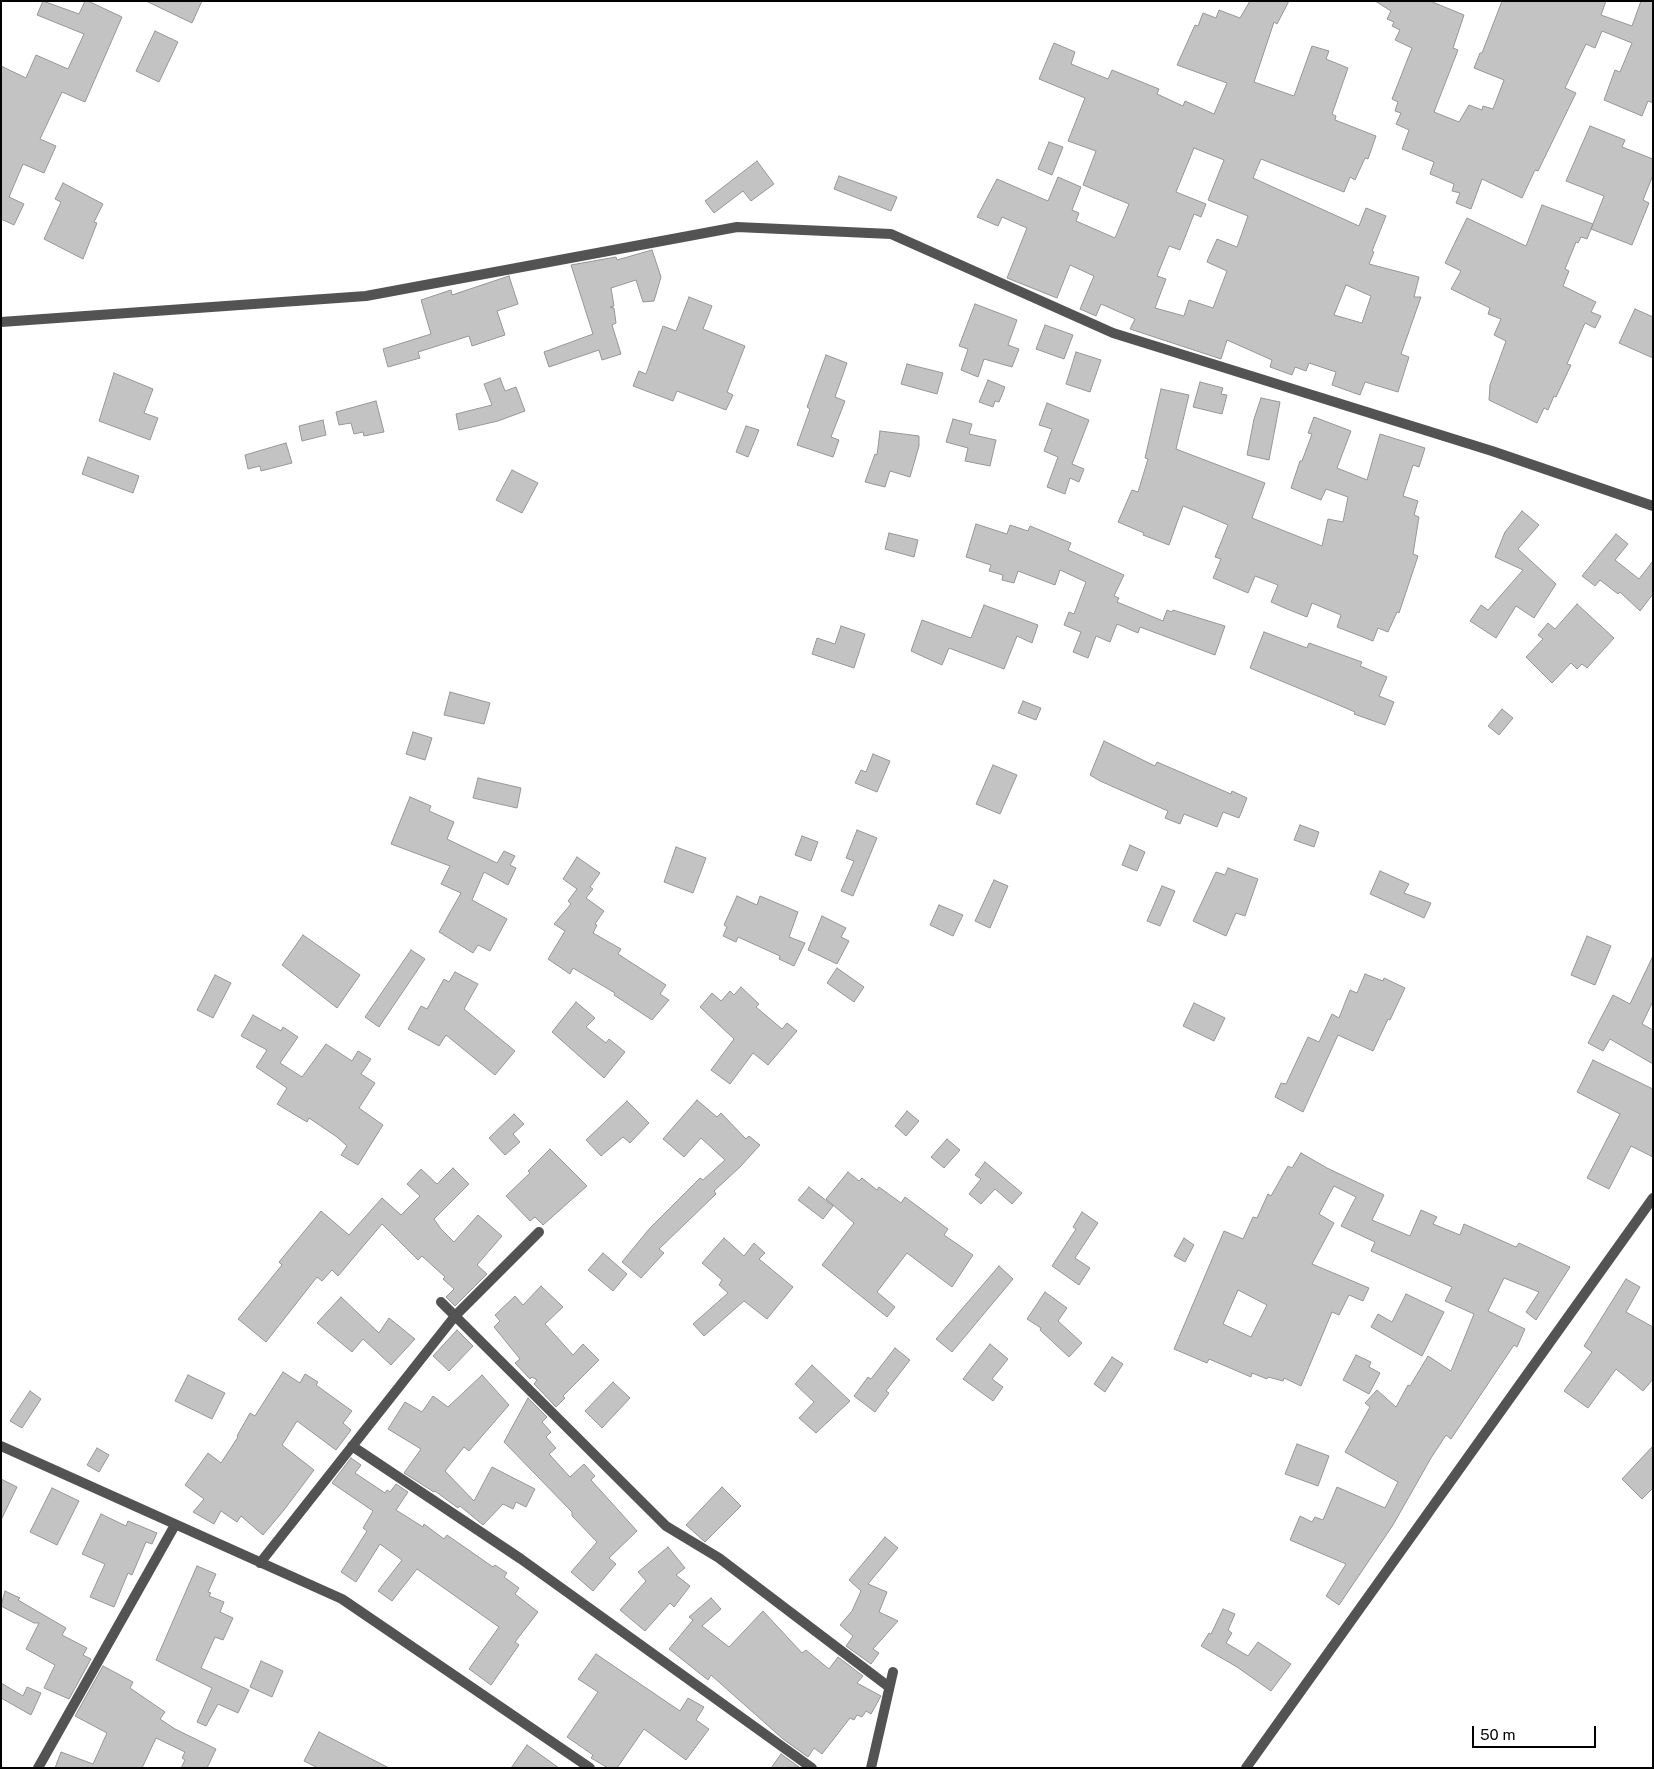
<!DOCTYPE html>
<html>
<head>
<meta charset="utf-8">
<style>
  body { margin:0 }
  #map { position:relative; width:1654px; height:1769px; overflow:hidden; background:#fff; font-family:"Public Sans",sans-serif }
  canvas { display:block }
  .frame { position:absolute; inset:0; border:2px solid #000; pointer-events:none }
  .scale { position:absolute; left:1472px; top:1726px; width:124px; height:22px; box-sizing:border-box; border:2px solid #000; border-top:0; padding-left:6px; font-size:15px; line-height:18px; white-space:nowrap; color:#000; -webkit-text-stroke:4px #fff; paint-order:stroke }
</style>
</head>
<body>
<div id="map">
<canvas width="1654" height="1769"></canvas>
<div class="frame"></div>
<div class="scale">50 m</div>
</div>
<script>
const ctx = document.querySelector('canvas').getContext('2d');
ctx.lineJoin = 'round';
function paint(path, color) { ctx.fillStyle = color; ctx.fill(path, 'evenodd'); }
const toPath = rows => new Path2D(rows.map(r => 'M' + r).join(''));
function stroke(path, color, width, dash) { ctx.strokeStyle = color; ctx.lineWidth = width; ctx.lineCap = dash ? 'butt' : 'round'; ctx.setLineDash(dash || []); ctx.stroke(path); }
const building = toPath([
  [43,1,79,14,85,1,88,1,122,17,85,102,62,92,40,139,56,146,44,173,23,164,9,197,24,204,14,225,1,219,1,66,26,78,36,55,68,69,84,34,37,15,43,1],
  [146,1,202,1,192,23,146,1],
  [1250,1,1289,1,1277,24,1274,22,1254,82,1294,96,1312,46,1329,51,1326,59,1348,68,1332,114,1336,116,1335,120,1376,136,1368,159,1365,158,1355,180,1350,177,1344,192,1261,159,1253,178,1359,226,1366,208,1386,216,1372,251,1374,252,1369,264,1419,277,1414,297,1421,297,1401,354,1409,357,1398,392,1365,382,1360,395,1332,385,1336,372,1309,363,1306,371,1295,367,1292,375,1270,367,1272,360,1227,340,1221,359,1130,329,1135,319,1101,304,1096,316,1080,309,1094,276,1070,265,1057,298,1007,278,1027,228,1002,217,998,226,977,217,997,179,1048,201,1058,177,1081,187,1072,210,1079,213,1076,221,1115,238,1129,204,1083,185,1096,151,1068,141,1085,98,1039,79,1054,43,1075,52,1071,64,1108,79,1112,70,1159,89,1157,94,1183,106,1185,101,1214,114,1227,83,1177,65,1195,25,1198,26,1203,13,1216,18,1219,10,1240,18,1250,1],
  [1194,148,1224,160,1208,200,1248,216,1237,247,1217,239,1208,259,1207,262,1227,271,1213,308,1189,300,1184,316,1155,308,1166,279,1157,276,1169,246,1180,250,1194,214,1201,217,1206,204,1176,192,1194,148],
  [1346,285,1371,296,1362,323,1334,315,1346,285],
  [1375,1,1430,1,1464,15,1453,48,1458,50,1434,112,1459,122,1469,105,1482,110,1483,106,1493,109,1504,80,1474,68,1480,53,1482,53,1502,1,1606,1,1601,15,1632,26,1641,1,1653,1,1653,103,1648,101,1642,116,1604,100,1615,70,1620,72,1632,43,1602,31,1595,48,1586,44,1565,88,1576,93,1538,171,1535,170,1522,198,1482,179,1471,209,1456,203,1460,193,1452,191,1454,184,1430,174,1434,162,1402,149,1409,130,1396,124,1401,113,1395,111,1398,102,1392,99,1412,48,1395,40,1400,30,1392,26,1394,22,1387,19,1391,11,1375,1],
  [155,31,178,42,159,82,136,71,155,31],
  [1590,126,1625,140,1622,147,1653,159,1653,175,1643,200,1649,203,1632,245,1591,229,1604,196,1566,181,1590,126],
  [1049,142,1063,147,1052,175,1038,169,1049,142],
  [757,161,774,184,751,201,743,191,714,213,705,201,757,161],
  [839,176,897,197,891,211,834,189,839,176],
  [63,183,103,204,94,222,97,223,83,259,44,239,61,202,55,199,63,183],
  [1542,205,1593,224,1587,239,1581,237,1578,243,1576,242,1565,269,1569,271,1563,286,1596,302,1591,312,1601,316,1595,328,1585,323,1567,364,1571,365,1556,397,1554,396,1548,410,1544,408,1537,423,1489,400,1490,385,1506,341,1494,335,1501,319,1488,314,1490,308,1451,289,1461,271,1445,263,1467,218,1526,246,1542,205],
  [652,250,661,277,654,301,643,302,636,280,611,288,614,306,610,307,614,308,616,323,612,325,621,354,602,360,599,350,549,367,544,352,593,334,571,265,616,257,617,260,652,250],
  [509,276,518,304,497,311,505,335,472,346,469,336,418,352,420,358,388,367,383,349,431,334,421,300,451,290,452,295,509,276],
  [689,297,712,306,703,329,745,346,727,392,733,395,726,410,677,391,673,401,633,386,639,371,646,374,663,326,676,331,689,297],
  [975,304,1017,320,1008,345,1019,349,1012,367,984,359,978,377,961,370,968,349,959,346,975,304],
  [1635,309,1653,317,1653,358,1619,343,1635,309],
  [1045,325,1073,335,1064,359,1036,349,1045,325],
  [1076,352,1101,360,1090,392,1066,384,1076,352],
  [826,355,847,363,835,397,845,401,831,437,839,440,833,457,797,445,810,409,807,407,826,355],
  [907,364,943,373,937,394,901,384,907,364],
  [114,373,153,389,144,413,158,418,150,440,99,421,114,373],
  [500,378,505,391,516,387,525,411,498,421,459,430,456,414,492,405,484,384,500,378],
  [988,380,1005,387,999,402,995,401,993,407,979,402,988,380],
  [1200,382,1223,388,1221,394,1227,395,1222,414,1193,407,1200,382],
  [1161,389,1189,395,1176,449,1265,483,1252,518,1322,546,1328,519,1343,522,1348,497,1326,489,1321,500,1291,488,1300,461,1302,461,1312,434,1308,433,1314,417,1351,431,1337,468,1367,480,1380,434,1425,448,1419,467,1413,465,1403,496,1418,501,1414,515,1419,517,1413,554,1418,556,1399,613,1397,612,1388,632,1378,628,1373,641,1337,627,1341,615,1312,603,1307,617,1287,609,1271,602,1278,585,1255,576,1248,593,1213,578,1221,559,1215,557,1228,525,1198,512,1183,506,1169,545,1143,535,1144,533,1118,522,1132,490,1138,492,1148,459,1145,458,1161,389],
  [1261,398,1280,402,1269,460,1247,455,1254,419,1261,398],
  [376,401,384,432,364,436,363,432,354,434,351,423,339,425,336,412,376,401],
  [1047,403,1089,420,1072,464,1084,469,1079,482,1070,478,1065,494,1047,487,1058,457,1044,451,1052,429,1039,425,1047,403],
  [953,419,972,424,969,434,996,440,990,466,965,461,968,448,946,442,953,419],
  [323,420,326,435,302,441,299,426,323,420],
  [746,426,759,430,748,457,736,452,746,426],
  [880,431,919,436,919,446,910,477,890,471,885,487,865,482,875,454,877,455,880,431],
  [286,443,292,463,261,471,260,466,248,469,245,455,286,443],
  [88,457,139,476,133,493,82,474,88,457],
  [512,470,538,483,522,513,496,500,512,470],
  [1522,511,1539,525,1518,549,1556,584,1534,618,1516,606,1496,638,1470,621,1481,605,1488,610,1523,570,1495,557,1505,532,1522,511],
  [976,524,1007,534,1010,525,1028,531,1030,526,1071,543,1068,550,1124,575,1114,596,1119,598,1117,602,1163,621,1167,610,1172,612,1173,610,1225,626,1215,655,1140,627,1138,633,1117,624,1110,642,1096,636,1088,658,1073,652,1081,632,1064,625,1069,612,1074,614,1086,582,1060,570,1055,585,1018,571,1014,583,1002,580,1003,575,989,571,991,565,966,557,976,524],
  [889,533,918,540,914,557,885,549,889,533],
  [1616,534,1628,544,1615,560,1639,579,1653,561,1653,594,1640,611,1620,592,1618,594,1600,580,1595,586,1582,576,1616,534],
  [1577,604,1614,638,1587,668,1582,664,1577,669,1571,663,1552,683,1526,657,1543,639,1538,635,1548,623,1555,629,1577,604],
  [984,605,1038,625,1032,643,1017,636,1004,669,949,648,942,665,911,651,922,620,971,638,984,605],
  [841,626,865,634,854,668,812,654,817,638,835,644,841,626],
  [1264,632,1307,648,1309,643,1362,662,1360,666,1387,677,1379,696,1394,702,1385,725,1354,714,1355,712,1327,700,1250,668,1264,632],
  [450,692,490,703,484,724,444,715,450,692],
  [1023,701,1041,708,1036,720,1018,713,1023,701],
  [1502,709,1513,718,1499,735,1488,726,1502,709],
  [413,732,432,738,425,760,406,754,413,732],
  [1104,741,1155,766,1157,762,1231,794,1232,791,1247,798,1239,818,1223,812,1217,827,1184,814,1180,824,1165,818,1168,811,1100,781,1090,775,1104,741],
  [873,754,890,761,877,792,855,783,861,770,866,772,873,754],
  [993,765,1017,775,1000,814,976,804,993,765],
  [478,778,521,788,517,808,473,798,478,778],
  [410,797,431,806,429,811,454,822,447,839,497,863,504,851,515,856,510,865,516,868,508,885,484,872,472,900,507,919,490,951,478,945,473,953,439,932,461,893,441,884,450,866,391,844,410,797],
  [1300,825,1319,832,1314,847,1294,840,1300,825],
  [857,830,877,838,853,896,841,891,854,861,846,858,857,830],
  [802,836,818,842,811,861,795,855,802,836],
  [1130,845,1145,852,1137,871,1122,865,1130,845],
  [676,847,706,858,693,893,664,882,676,847],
  [577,857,600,873,590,887,593,889,586,898,604,911,595,924,597,925,593,933,621,949,618,954,666,985,660,994,669,1000,652,1020,614,995,615,993,573,968,570,974,548,959,565,931,554,924,571,904,568,901,577,889,563,879,577,857],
  [1228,868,1258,879,1245,916,1236,913,1226,936,1193,921,1216,872,1225,875,1228,868],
  [1380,871,1409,884,1404,893,1431,903,1424,918,1370,894,1380,871],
  [994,880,1008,886,990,928,975,921,994,880],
  [1162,886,1175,891,1160,926,1147,921,1162,886],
  [737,896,757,905,760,896,798,912,789,937,805,943,794,966,779,959,780,956,738,937,736,942,723,936,727,927,724,925,737,896],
  [939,905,963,915,953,936,930,925,939,905],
  [822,916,846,928,841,937,849,941,837,964,808,950,822,916],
  [303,935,360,975,337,1008,282,965,303,935],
  [1587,936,1611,946,1595,985,1571,975,1587,936],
  [411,950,425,959,379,1027,365,1017,411,950],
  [1653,956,1653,1001,1642,1024,1653,1030,1653,1064,1610,1039,1603,1051,1588,1043,1613,995,1630,1004,1653,956],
  [837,968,864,987,854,1002,827,983,837,968],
  [455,972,478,984,464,1009,515,1051,495,1075,446,1035,439,1046,408,1029,421,1006,427,1009,444,979,449,982,455,972],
  [1365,974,1383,981,1384,978,1405,988,1390,1020,1388,1019,1373,1051,1338,1035,1303,1112,1275,1097,1281,1083,1286,1084,1308,1037,1319,1042,1332,1014,1339,1018,1350,990,1357,993,1365,974],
  [215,975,231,983,213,1018,197,1010,215,975],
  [741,987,759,1004,756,1007,782,1029,787,1023,797,1031,768,1065,753,1053,730,1084,711,1070,734,1039,700,1007,712,993,721,1001,730,991,734,995,741,987],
  [576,1002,595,1018,586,1027,606,1043,609,1039,625,1052,604,1078,552,1032,576,1002],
  [1194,1003,1225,1018,1214,1041,1183,1026,1194,1003],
  [253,1015,281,1031,283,1027,298,1037,280,1063,302,1077,326,1044,352,1061,358,1051,371,1059,361,1074,375,1083,359,1108,383,1125,358,1165,341,1155,347,1146,337,1137,309,1118,307,1122,277,1104,287,1088,256,1067,267,1050,241,1036,253,1015],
  [1593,1060,1653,1089,1653,1157,1631,1146,1609,1189,1587,1178,1620,1114,1577,1092,1593,1060],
  [697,1100,717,1117,721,1113,746,1139,749,1136,760,1145,740,1167,714,1191,716,1194,659,1249,664,1253,641,1278,622,1262,650,1228,700,1178,703,1180,725,1160,701,1138,684,1157,663,1139,697,1100],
  [627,1101,649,1123,630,1143,623,1137,601,1156,586,1140,627,1101],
  [907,1111,919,1121,906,1136,895,1126,907,1111],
  [514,1114,524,1124,513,1134,520,1142,505,1155,489,1138,514,1114],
  [947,1139,960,1150,944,1168,931,1157,947,1139],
  [550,1149,587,1186,543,1225,535,1217,530,1221,506,1196,530,1173,528,1171,550,1149],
  [1301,1153,1327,1168,1384,1195,1372,1220,1410,1236,1421,1210,1437,1217,1433,1224,1460,1235,1464,1224,1516,1247,1519,1243,1570,1267,1536,1320,1526,1312,1539,1292,1504,1278,1488,1311,1525,1329,1517,1347,1514,1345,1451,1439,1446,1435,1431,1458,1393,1525,1339,1605,1326,1596,1346,1564,1290,1540,1300,1516,1312,1522,1315,1517,1323,1520,1337,1487,1385,1508,1398,1482,1345,1452,1370,1407,1365,1403,1377,1390,1396,1407,1408,1385,1410,1386,1428,1356,1451,1371,1474,1314,1445,1301,1452,1287,1371,1251,1375,1242,1341,1226,1356,1197,1334,1186,1319,1214,1334,1223,1312,1264,1369,1288,1363,1301,1349,1295,1339,1315,1332,1312,1301,1386,1284,1378,1283,1381,1268,1377,1267,1379,1252,1373,1251,1377,1209,1359,1207,1363,1174,1349,1224,1231,1243,1239,1253,1217,1257,1218,1268,1194,1271,1196,1288,1166,1292,1168,1301,1153],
  [1238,1290,1267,1305,1251,1337,1223,1324,1238,1290],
  [985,1162,1022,1193,1012,1204,995,1189,981,1204,969,1194,981,1179,975,1175,985,1162],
  [453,1168,469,1184,434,1219,441,1229,454,1242,478,1215,502,1236,477,1265,487,1274,455,1306,446,1297,454,1289,443,1279,445,1277,422,1256,418,1260,382,1224,338,1276,332,1270,322,1281,317,1277,266,1342,238,1319,282,1265,279,1262,321,1211,349,1235,382,1198,401,1215,420,1196,407,1184,421,1169,437,1184,453,1168],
  [848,1172,859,1181,862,1178,877,1190,879,1187,901,1203,905,1197,948,1229,944,1235,973,1255,952,1287,907,1253,877,1292,895,1307,887,1317,822,1265,854,1223,826,1199,848,1172],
  [809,1187,833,1206,823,1219,798,1200,809,1187],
  [1082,1212,1098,1223,1075,1258,1090,1268,1079,1285,1052,1266,1076,1229,1073,1227,1082,1212],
  [724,1238,744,1256,754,1243,765,1253,759,1259,793,1287,767,1319,744,1301,704,1336,693,1324,728,1293,719,1285,722,1280,702,1263,724,1238],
  [1184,1238,1194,1245,1185,1262,1174,1256,1184,1238],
  [603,1253,627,1274,613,1291,588,1270,603,1253],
  [999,1266,1013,1279,952,1352,936,1339,999,1266],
  [1626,1279,1640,1287,1626,1312,1653,1327,1653,1379,1643,1391,1616,1369,1588,1408,1564,1391,1592,1352,1584,1346,1626,1279],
  [541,1286,563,1307,545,1324,573,1355,583,1344,599,1360,563,1396,565,1398,556,1407,538,1388,534,1384,537,1380,532,1377,530,1379,515,1363,520,1359,494,1327,500,1321,495,1315,515,1296,523,1305,541,1286],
  [1045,1292,1067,1308,1058,1321,1082,1343,1069,1357,1040,1330,1041,1328,1027,1319,1045,1292],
  [1406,1294,1444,1312,1422,1356,1371,1327,1378,1314,1392,1322,1406,1294],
  [341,1297,379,1333,389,1318,415,1339,391,1365,363,1339,352,1352,317,1323,341,1297],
  [457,1330,473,1346,449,1371,433,1356,457,1330],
  [990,1344,1008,1359,992,1379,1003,1387,993,1401,963,1379,990,1344],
  [895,1348,910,1360,886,1391,889,1393,875,1412,854,1396,868,1377,871,1379,895,1348],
  [1356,1355,1371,1362,1369,1367,1380,1373,1369,1394,1343,1380,1356,1355],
  [1112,1357,1123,1364,1105,1392,1094,1384,1112,1357],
  [812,1365,850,1401,816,1433,799,1418,814,1402,795,1384,812,1365],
  [283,1372,300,1383,305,1374,318,1382,316,1385,352,1411,343,1423,351,1430,336,1450,297,1421,282,1445,314,1470,284,1510,263,1535,241,1516,237,1522,221,1511,214,1524,193,1512,204,1499,185,1485,208,1453,221,1463,238,1437,237,1436,250,1413,255,1416,283,1372],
  [188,1375,225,1393,212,1419,175,1401,188,1375],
  [482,1375,509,1405,469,1451,464,1447,445,1471,474,1501,492,1467,535,1489,526,1507,516,1502,513,1509,503,1504,483,1525,460,1506,458,1508,435,1491,434,1492,404,1473,421,1449,388,1429,405,1402,422,1412,433,1396,448,1407,482,1375],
  [613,1382,630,1398,602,1428,585,1411,613,1382],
  [30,1391,41,1399,22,1428,10,1421,30,1391],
  [528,1398,547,1417,542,1422,551,1432,546,1437,556,1448,549,1454,570,1477,584,1464,595,1476,591,1480,637,1531,609,1558,616,1564,593,1591,571,1572,597,1542,572,1516,572,1512,504,1442,528,1398],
  [1297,1444,1329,1456,1318,1486,1285,1474,1297,1444],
  [1653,1446,1653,1488,1642,1499,1622,1479,1653,1446],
  [97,1448,109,1455,99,1472,87,1465,97,1448],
  [351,1458,361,1465,355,1473,385,1493,387,1490,390,1492,396,1484,408,1492,396,1510,423,1527,424,1524,444,1539,447,1535,493,1567,495,1565,507,1573,504,1577,519,1588,515,1594,538,1612,515,1642,519,1645,491,1685,469,1669,499,1627,417,1569,392,1601,378,1591,402,1560,380,1544,356,1582,341,1572,367,1531,363,1528,373,1511,332,1483,351,1458],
  [1,1479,17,1487,1,1520,1,1479],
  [722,1487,741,1506,705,1542,686,1525,722,1487],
  [52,1488,79,1501,57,1545,30,1532,52,1488],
  [101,1514,126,1526,128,1521,157,1533,152,1544,146,1542,132,1575,128,1573,114,1607,90,1597,105,1564,82,1554,101,1514],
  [885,1537,898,1548,868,1584,887,1592,879,1612,898,1621,873,1649,879,1653,871,1664,846,1646,853,1636,840,1625,852,1611,861,1591,849,1580,885,1537],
  [668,1547,685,1568,676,1575,690,1586,674,1607,670,1603,645,1631,620,1610,646,1581,638,1572,668,1547],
  [197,1566,216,1574,208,1592,211,1593,209,1596,224,1602,220,1612,233,1618,223,1640,215,1637,201,1668,249,1690,238,1713,218,1704,206,1726,197,1722,212,1688,156,1660,197,1566],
  [5,1591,20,1598,18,1600,66,1628,62,1635,87,1648,83,1655,91,1659,69,1699,44,1688,55,1665,26,1649,39,1623,34,1623,1,1606,5,1591],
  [711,1598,721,1609,702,1626,729,1647,763,1611,802,1653,806,1650,829,1669,838,1657,863,1676,857,1683,881,1696,871,1714,866,1711,862,1717,857,1715,854,1720,850,1718,822,1754,814,1748,808,1757,783,1739,711,1675,708,1680,669,1649,693,1620,689,1617,711,1598],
  [1223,1609,1235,1614,1228,1630,1232,1633,1226,1643,1248,1656,1258,1642,1291,1664,1271,1691,1237,1667,1201,1646,1209,1633,1211,1634,1223,1609],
  [596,1654,680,1711,688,1698,704,1707,696,1720,709,1729,686,1760,644,1729,617,1768,608,1768,591,1758,593,1755,567,1737,598,1692,578,1679,596,1654],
  [261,1661,283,1671,272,1697,250,1687,261,1661],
  [103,1666,133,1682,130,1688,165,1712,160,1719,175,1729,216,1749,207,1768,181,1768,185,1760,182,1758,185,1752,156,1738,142,1768,55,1768,61,1752,93,1764,107,1733,75,1716,103,1666],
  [1,1683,23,1696,27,1687,41,1693,31,1715,1,1698,1,1683],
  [319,1732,389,1768,318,1768,304,1761,319,1732],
  [527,1745,559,1768,511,1768,527,1745],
  [781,1754,799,1767,771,1768,781,1754]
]);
paint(building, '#c3c3c3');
stroke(building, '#979797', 1);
stroke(toPath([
  [441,1302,666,1526,719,1558,889,1687],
  [1,1446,342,1599,590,1768],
  [352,1446,521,1559,812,1768],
  [260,1563,455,1316,539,1232],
  [38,1768,175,1525],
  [871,1768,893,1672],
  [1246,1768,1653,1198]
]), '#535353', 10);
stroke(toPath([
  [1,322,366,296,737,227,891,234,1113,333,1492,451,1653,506]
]), '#535353', 10);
</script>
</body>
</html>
